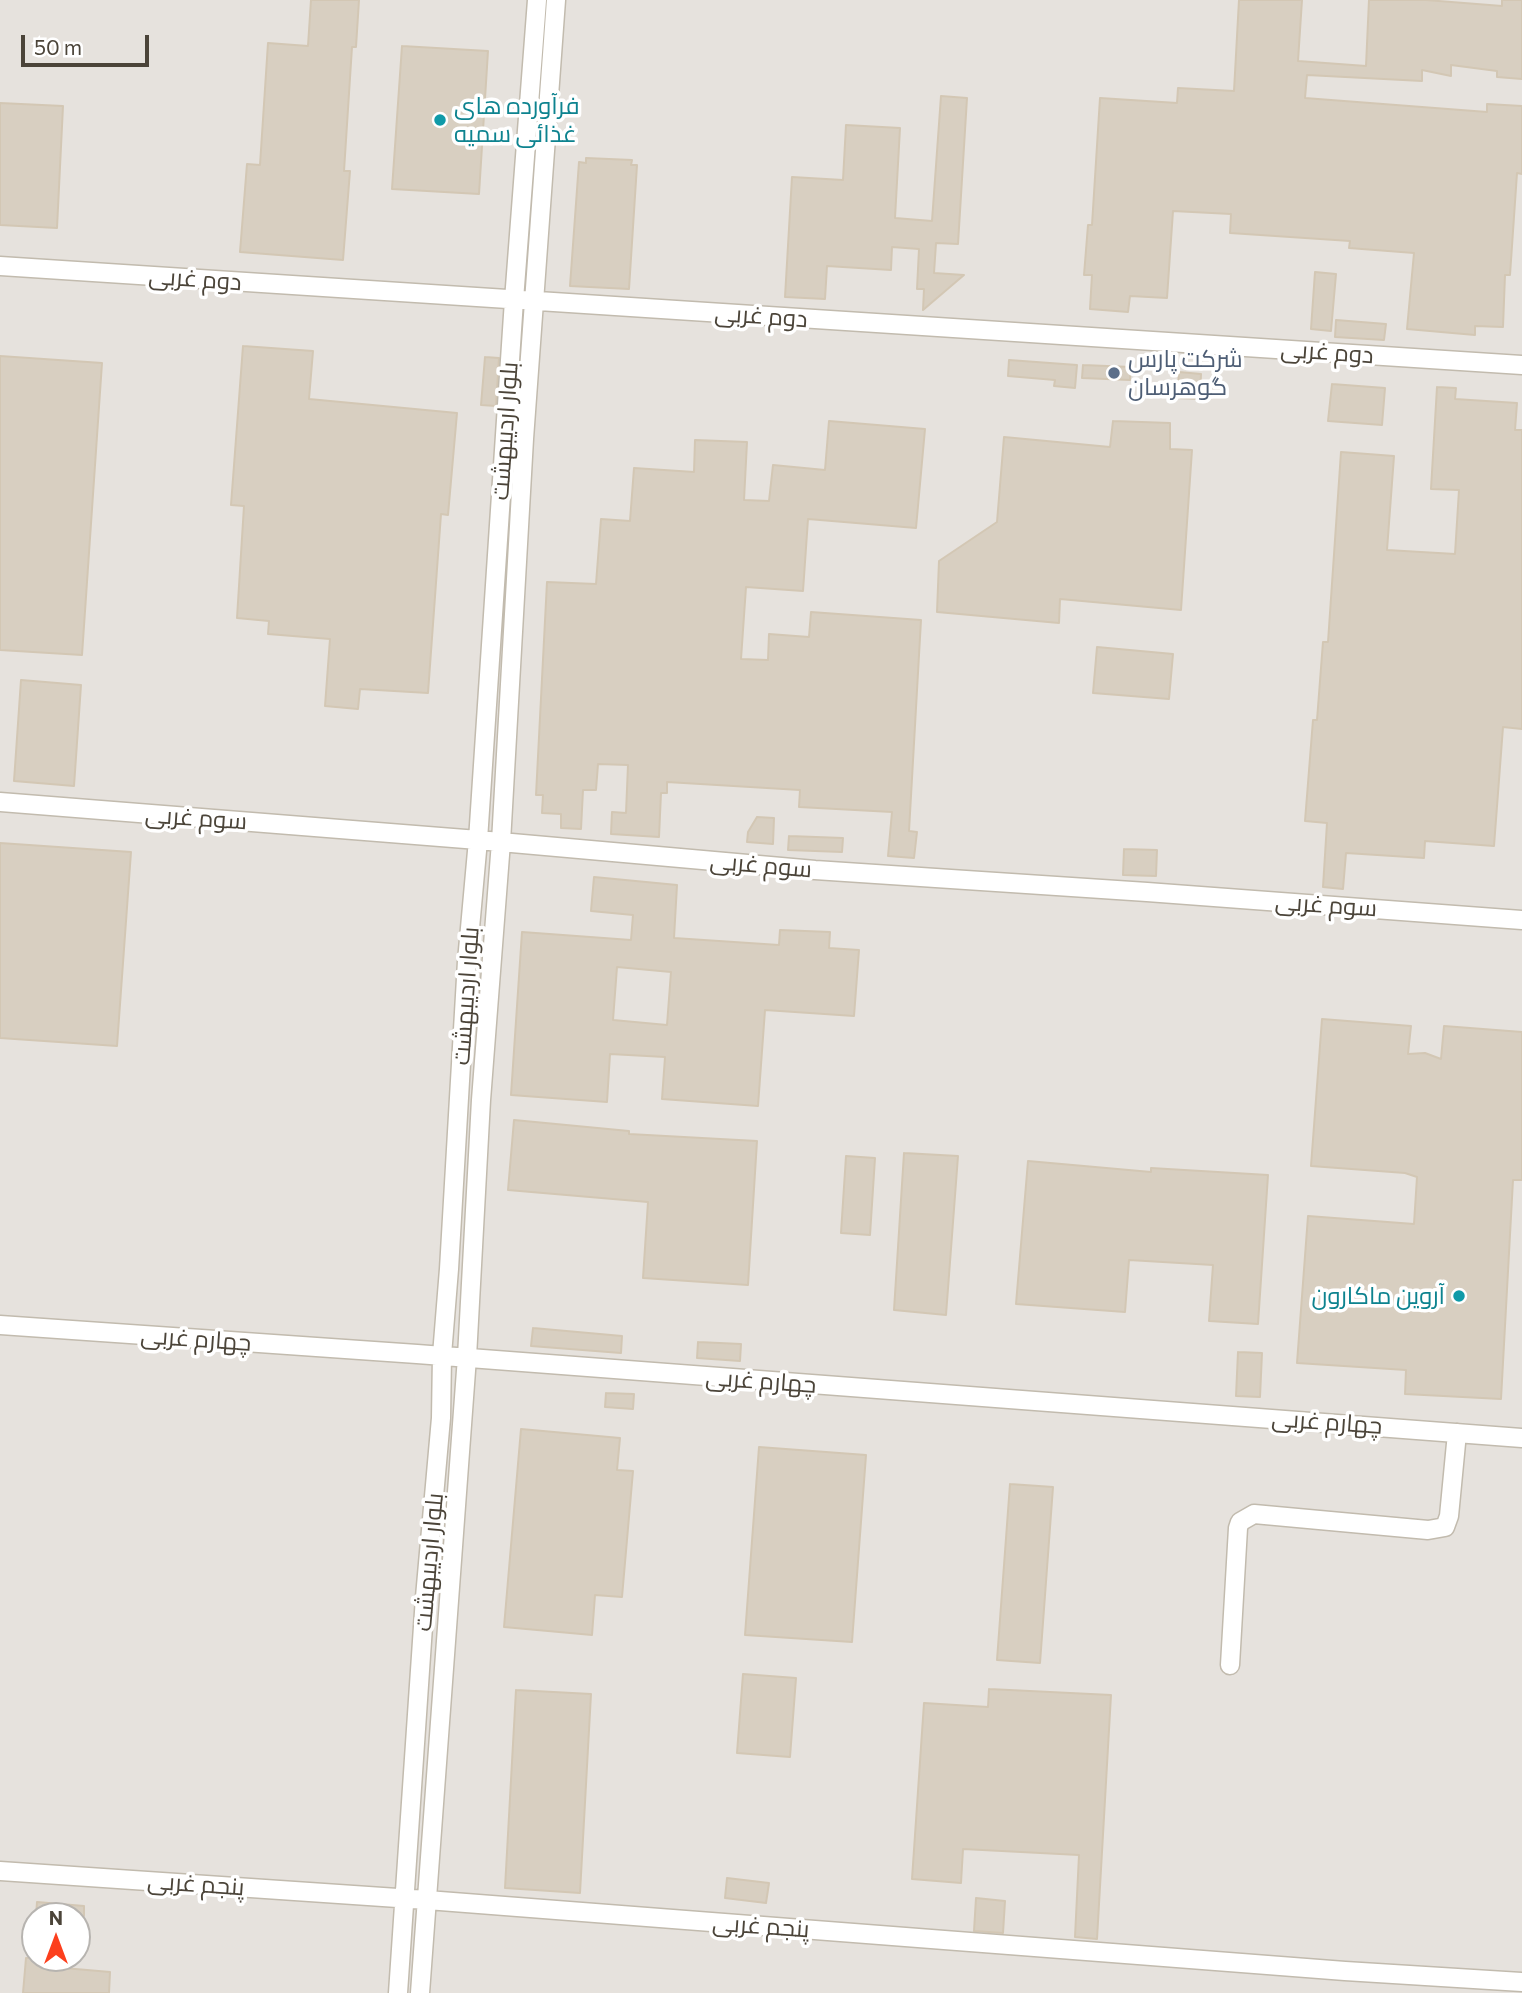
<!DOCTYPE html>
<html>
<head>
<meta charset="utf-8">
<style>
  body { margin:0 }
  #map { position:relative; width:1522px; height:1993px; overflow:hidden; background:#f6f3ec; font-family:Commissioner,sans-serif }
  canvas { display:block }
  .north { position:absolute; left:21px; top:1902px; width:70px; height:70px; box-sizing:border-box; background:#fff; border:2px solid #b7b4b0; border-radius:50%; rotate:0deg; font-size:19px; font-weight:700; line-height:28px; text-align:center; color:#4b4439 }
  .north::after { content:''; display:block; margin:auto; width:24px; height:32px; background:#fc3f1d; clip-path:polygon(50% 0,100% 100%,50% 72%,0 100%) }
  .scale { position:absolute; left:21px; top:35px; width:128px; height:32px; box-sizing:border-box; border:4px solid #4b4439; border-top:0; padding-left:9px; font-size:21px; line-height:24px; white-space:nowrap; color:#4b4439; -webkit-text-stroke:5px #fff; paint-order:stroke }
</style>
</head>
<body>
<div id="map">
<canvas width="1522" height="1993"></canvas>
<div class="north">N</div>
<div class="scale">50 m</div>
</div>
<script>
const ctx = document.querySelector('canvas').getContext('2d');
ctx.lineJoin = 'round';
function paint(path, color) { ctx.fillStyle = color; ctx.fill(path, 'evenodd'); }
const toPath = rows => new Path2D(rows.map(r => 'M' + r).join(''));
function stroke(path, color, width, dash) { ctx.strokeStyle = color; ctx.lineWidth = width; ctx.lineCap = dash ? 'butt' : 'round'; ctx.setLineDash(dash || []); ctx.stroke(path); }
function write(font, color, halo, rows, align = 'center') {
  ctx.font = font + ' Commissioner,Cairo,sans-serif'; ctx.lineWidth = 7; ctx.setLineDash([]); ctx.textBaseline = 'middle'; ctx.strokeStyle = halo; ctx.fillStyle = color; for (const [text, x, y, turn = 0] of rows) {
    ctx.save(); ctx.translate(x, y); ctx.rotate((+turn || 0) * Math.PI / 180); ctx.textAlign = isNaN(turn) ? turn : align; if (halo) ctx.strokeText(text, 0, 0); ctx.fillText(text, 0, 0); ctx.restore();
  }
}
paint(toPath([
  [0,0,1522,0,1522,1993,0,1993],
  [35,1916,77,1916,77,1958,35,1958]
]), '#e6e2dd');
const building = toPath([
  [311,0,359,0,356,47,352,47,344,171,350,171,343,260,240,252,247,164,260,165,268,43,308,46,311,0],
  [1239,0,1302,0,1298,61,1366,66,1369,0,1426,0,1502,6,1502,0,1522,0,1522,79,1497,77,1497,71,1451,65,1451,76,1422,70,1422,81,1307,75,1305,98,1487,112,1487,104,1522,106,1522,174,1517,173,1510,275,1505,275,1503,327,1475,326,1475,335,1407,329,1414,253,1349,248,1350,241,1230,233,1231,214,1173,211,1167,298,1130,296,1128,312,1090,309,1092,275,1084,275,1088,225,1092,225,1100,98,1177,103,1178,88,1234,91,1239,0],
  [402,46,488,51,479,194,392,189,402,46],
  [941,96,967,98,958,244,936,243,934,273,964,275,923,310,924,289,917,289,919,249,892,247,891,270,827,266,825,299,785,297,792,177,843,180,846,125,900,128,895,218,932,221,941,96],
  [0,103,63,106,57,228,0,225,0,103],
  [586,158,632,160,631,165,637,165,629,289,570,286,579,162,586,163,586,158],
  [1315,272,1336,274,1331,331,1311,329,1315,272],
  [1336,320,1386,324,1384,340,1335,337,1336,320],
  [243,346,313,351,309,399,457,413,448,515,441,514,428,693,360,689,358,709,325,706,330,639,268,634,269,621,237,618,244,506,231,505,243,346],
  [0,356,102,363,82,655,0,650,0,356],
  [485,357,499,358,496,406,481,405,485,357],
  [1009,360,1077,365,1075,388,1054,386,1055,380,1008,376,1009,360],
  [1083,365,1131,367,1130,380,1082,378,1083,365],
  [1179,372,1201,374,1200,399,1177,398,1179,372],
  [1332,384,1385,388,1382,425,1328,421,1332,384],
  [1437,387,1456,388,1455,399,1517,403,1515,430,1522,430,1522,729,1503,727,1494,846,1425,841,1424,858,1346,853,1343,889,1323,887,1327,823,1305,821,1313,720,1317,720,1323,642,1328,642,1341,452,1394,456,1387,550,1455,554,1459,490,1431,489,1437,387],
  [829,421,925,429,916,528,808,519,803,591,746,587,741,659,768,660,769,634,809,637,811,612,921,620,909,831,917,832,914,858,888,856,892,812,799,807,800,790,667,782,667,793,661,793,659,837,611,834,612,812,626,813,628,765,598,764,596,790,583,790,581,829,561,828,561,814,542,813,543,795,536,795,547,582,596,584,601,519,630,521,634,468,694,472,695,440,747,442,744,500,769,501,773,465,825,470,829,421],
  [1113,421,1170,423,1170,449,1192,450,1181,610,1060,599,1059,623,937,612,939,561,997,522,1004,437,1110,447,1113,421],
  [1097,647,1173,654,1169,699,1093,693,1097,647],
  [21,680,81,685,74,786,14,781,21,680],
  [757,817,774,818,773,844,747,842,748,832,757,817],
  [789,836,843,838,842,852,788,850,789,836],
  [0,843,131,852,117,1046,0,1038,0,843],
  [1124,849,1157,850,1156,876,1123,875,1124,849],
  [594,877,677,885,674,938,779,945,780,930,830,932,829,948,859,950,854,1016,765,1010,758,1106,662,1099,665,1057,610,1054,607,1102,511,1095,522,932,631,940,633,915,591,911,594,877],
  [617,967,671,972,667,1025,613,1020,617,967],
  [1322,1019,1411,1026,1408,1054,1425,1053,1441,1059,1444,1026,1522,1032,1522,1180,1513,1180,1501,1399,1405,1394,1406,1370,1297,1363,1308,1216,1414,1224,1417,1177,1405,1173,1311,1166,1322,1019],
  [514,1120,629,1131,629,1134,757,1141,748,1285,643,1278,648,1202,508,1190,514,1120],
  [904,1153,958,1156,946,1315,894,1310,904,1153],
  [846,1156,875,1158,870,1235,841,1233,846,1156],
  [1028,1161,1151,1172,1151,1168,1268,1175,1258,1324,1209,1321,1213,1265,1129,1260,1125,1312,1016,1304,1028,1161],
  [533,1328,622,1336,621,1353,531,1346,533,1328],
  [698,1342,741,1344,740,1361,697,1358,698,1342],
  [1238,1352,1262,1353,1260,1397,1236,1396,1238,1352],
  [606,1393,634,1394,633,1409,605,1407,606,1393],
  [521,1429,620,1438,617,1470,633,1471,622,1597,595,1595,592,1635,504,1627,521,1429],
  [759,1447,866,1455,852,1642,745,1635,759,1447],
  [1010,1484,1053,1487,1040,1663,997,1660,1010,1484],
  [743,1674,796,1678,790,1757,737,1753,743,1674],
  [989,1689,1111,1695,1097,1939,1075,1937,1079,1855,963,1849,961,1883,912,1879,924,1703,988,1707,989,1689],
  [516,1690,591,1694,580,1893,505,1888,516,1690],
  [727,1878,769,1883,766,1903,725,1898,727,1878],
  [976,1898,1005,1901,1003,1933,974,1931,976,1898],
  [37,1902,84,1906,84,1916,36,1916,37,1902],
  [26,1958,65,1958,64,1968,110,1972,109,1993,23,1993,26,1958]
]);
paint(building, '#d8cfc1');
stroke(building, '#d3c7b4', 2);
const minor = toPath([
  [0,266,1522,365],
  [0,802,478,840,815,870,1147,892,1522,920],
  [0,1325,417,1354,1522,1438],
  [1230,1665,1238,1528,1240,1522,1254,1514,1428,1530,1445,1527,1449,1516,1457,1433],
  [0,1871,427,1900,1345,1971,1522,1982],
  [398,1993,425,1597,441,1418,442,1355,449,1269,467,961,478,840,514,300,537,0],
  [420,1993,467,1357,481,1100,501,842,524,439,556,0]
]);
stroke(minor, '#c2bbae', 21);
stroke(minor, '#fff', 18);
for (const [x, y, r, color] of [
  [440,120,7,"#0f9aa8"],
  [1114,373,7,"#5c6f8a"],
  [1459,1296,7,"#0f9aa8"]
]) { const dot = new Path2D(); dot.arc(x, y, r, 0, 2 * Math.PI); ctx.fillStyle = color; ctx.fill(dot); stroke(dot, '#fff', 2.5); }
write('24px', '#0d838f', '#fff', [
  ["فرآورده های",454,106],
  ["غذائی سمیه",454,134],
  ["آروین ماکارون",1445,1296,"right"]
], 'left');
write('24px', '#4b4439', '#fff', [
  ["دوم غربی",195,279,4],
  ["دوم غربی",761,316,4],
  ["دوم غربی",1327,352,4],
  ["بلوار اردیبهشت",505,431,-86],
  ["سوم غربی",196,818,4],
  ["سوم غربی",761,865,5],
  ["سوم غربی",1326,905,4],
  ["بلوار اردیبهشت",466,996,-86],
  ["چهارم غربی",196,1339,4],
  ["چهارم غربی",761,1381,4],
  ["چهارم غربی",1327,1422,4],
  ["بلوار اردیبهشت",429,1562,-85],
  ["پنجم غربی",196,1884,4],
  ["پنجم غربی",761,1926,4]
]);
write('24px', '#4e5e75', '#fff', [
  ["شرکت پارس",1128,359],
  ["گوهرسان",1128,387]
], 'left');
</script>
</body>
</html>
